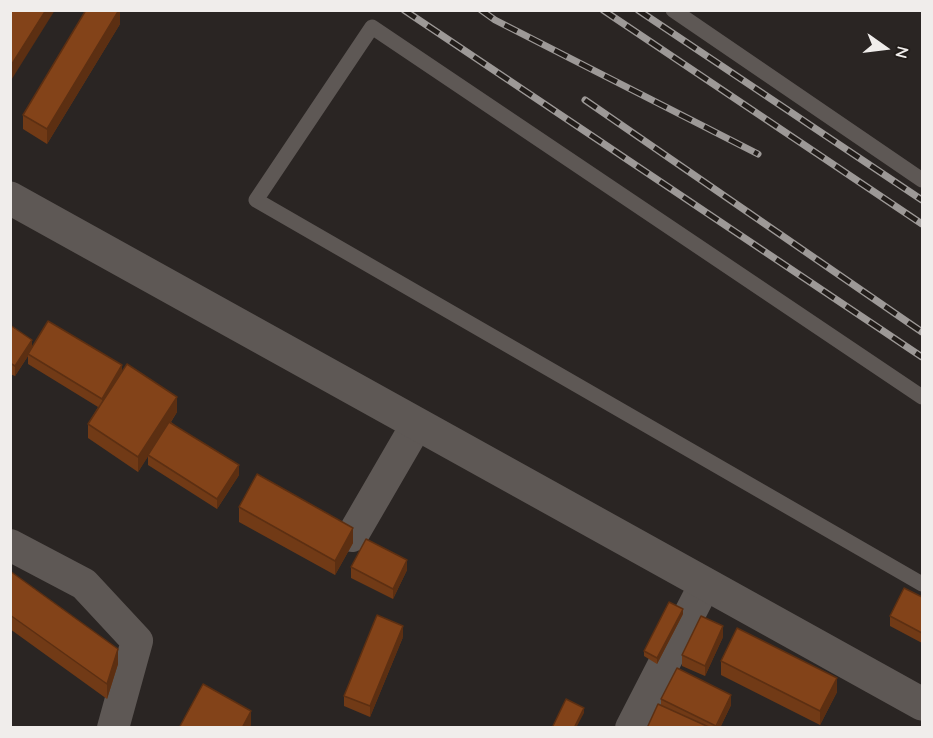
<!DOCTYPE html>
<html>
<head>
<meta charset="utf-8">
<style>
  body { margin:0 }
  #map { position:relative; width:933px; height:738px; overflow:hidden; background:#2a2523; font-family:Quicksand,sans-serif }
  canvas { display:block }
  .frame { position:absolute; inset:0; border:12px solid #f0edeb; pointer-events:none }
  .north { position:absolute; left:855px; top:18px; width:60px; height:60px; -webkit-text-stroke:4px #211c19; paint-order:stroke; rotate:104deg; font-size:16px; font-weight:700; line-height:24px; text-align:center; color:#f0edeb }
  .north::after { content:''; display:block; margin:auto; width:21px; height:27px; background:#f0edeb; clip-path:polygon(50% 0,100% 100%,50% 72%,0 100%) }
</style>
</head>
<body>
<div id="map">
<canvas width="933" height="738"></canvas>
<div class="frame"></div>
<div class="north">N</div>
</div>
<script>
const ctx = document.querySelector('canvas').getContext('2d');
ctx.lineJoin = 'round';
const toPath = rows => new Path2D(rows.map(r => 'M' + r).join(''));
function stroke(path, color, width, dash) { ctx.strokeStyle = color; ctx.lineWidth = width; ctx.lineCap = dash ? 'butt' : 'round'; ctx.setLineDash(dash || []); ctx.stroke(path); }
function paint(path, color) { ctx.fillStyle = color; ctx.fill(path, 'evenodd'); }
stroke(toPath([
  [673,10,922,180],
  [922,397,372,27,256,200,922,584]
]), '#5e5855', 15);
stroke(toPath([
  [352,536,417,424],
  [10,545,84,584,137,641,113,728],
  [631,728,705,584]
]), '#5e5855', 32);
stroke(toPath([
  [10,198,922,704]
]), '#5e5855', 33);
const rail = toPath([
  [404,10,922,357],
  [481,10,495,20,758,154],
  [603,10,922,224],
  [638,10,922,200],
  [585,100,922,332]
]);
stroke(rail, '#9d9997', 7);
stroke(rail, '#211c19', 4.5, [14]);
paint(toPath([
  [120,10,120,24,47,144,23,129,23,115],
  [10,325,32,347,122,371,177,412,171,422,239,475,217,509,148,465,148,456,138,472,88,438,88,424,98,407,28,364,28,356,15,376,10,374],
  [239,507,353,543,335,575,239,522],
  [351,567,407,570,393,599,351,578],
  [10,571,118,664,107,699,10,629],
  [922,597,922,643,890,626,890,616],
  [683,614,657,664,644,656,644,651],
  [403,637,370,717,344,706,344,696],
  [723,637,705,676,682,666,682,655],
  [721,661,837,692,820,725,721,675],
  [661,699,731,705,720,728,647,728,661,705]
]), '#713a16');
paint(toPath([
  [46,10,55,10,10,82,10,67],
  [119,10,120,10,120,24,47,144,47,129],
  [32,340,32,350,28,354,28,356,15,376,15,366],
  [122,365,122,376,102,409,102,399],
  [177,397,177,412,138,472,138,457],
  [239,465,239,475,217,509,217,499],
  [353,528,353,543,335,575,335,561],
  [407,560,407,570,393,599,393,589],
  [683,609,683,614,657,664,657,658],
  [403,626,403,637,370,717,370,706],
  [723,626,723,637,705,676,705,666],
  [118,649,118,664,107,699,107,684],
  [837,678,837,692,820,725,820,711],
  [731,695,731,705,720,728,716,728],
  [584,708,584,713,576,728,574,728],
  [251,711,251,725,250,728,242,728]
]), '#5c2f12');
const building = toPath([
  [10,10,46,10,10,67,10,10],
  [86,10,119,10,47,129,23,115,86,10],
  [48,321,122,365,102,399,28,354,48,321],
  [10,325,32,340,15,366,10,363,10,325],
  [127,364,177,397,138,457,88,424,127,364],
  [169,422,239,465,217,499,148,455,169,422],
  [257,474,353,528,335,561,239,507,257,474],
  [366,539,407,560,393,589,351,567,366,539],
  [10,571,118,649,107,684,10,615,10,571],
  [904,588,922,597,922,633,890,616,904,588],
  [669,602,683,609,657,658,644,651,669,602],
  [377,615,403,626,370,706,344,696,377,615],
  [701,616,723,626,705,666,682,655,701,616],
  [737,628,837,678,820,711,721,661,737,628],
  [677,668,731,695,716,726,661,699,677,668],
  [203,684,251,711,242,728,179,728,203,684],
  [566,699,584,708,574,728,552,728,566,699],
  [658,704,711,728,647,728,658,704]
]);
paint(building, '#834319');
stroke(building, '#5c2f12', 1.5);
</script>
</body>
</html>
